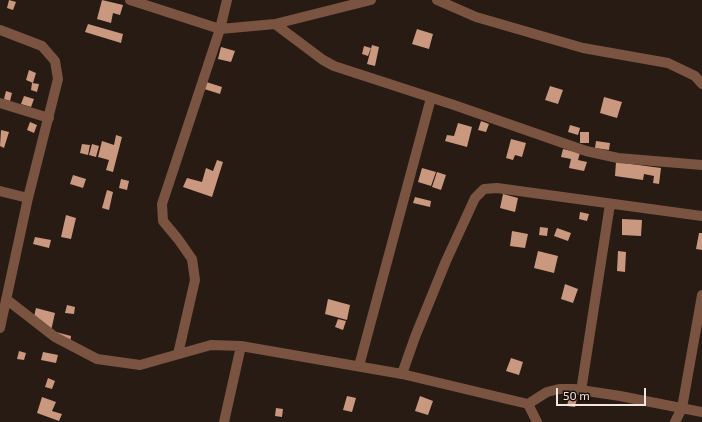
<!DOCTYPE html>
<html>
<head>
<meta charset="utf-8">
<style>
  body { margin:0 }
  #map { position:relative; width:702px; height:422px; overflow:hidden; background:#281b14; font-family:"Exo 2",sans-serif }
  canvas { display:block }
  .scale { position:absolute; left:556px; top:388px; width:90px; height:18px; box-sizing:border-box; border:2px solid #f1e7e2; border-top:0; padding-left:5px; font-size:12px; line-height:14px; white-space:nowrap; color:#f1e7e2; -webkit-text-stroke:3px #1e110b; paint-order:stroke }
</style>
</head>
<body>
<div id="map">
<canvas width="702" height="422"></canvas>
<div class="scale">50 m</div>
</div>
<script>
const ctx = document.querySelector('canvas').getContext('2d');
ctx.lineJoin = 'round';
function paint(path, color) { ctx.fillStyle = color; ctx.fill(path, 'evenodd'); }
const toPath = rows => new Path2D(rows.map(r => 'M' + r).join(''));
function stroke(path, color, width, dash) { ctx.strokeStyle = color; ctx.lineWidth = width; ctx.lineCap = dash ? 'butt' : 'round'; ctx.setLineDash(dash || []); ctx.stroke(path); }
paint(toPath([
  [9,0,16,2,13,10,7,8],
  [102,0,123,5,120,15,113,13,111,23,97,19],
  [88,24,123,34,121,43,85,32],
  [417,29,433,34,429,49,412,44],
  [372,45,379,47,375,66,367,64],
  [364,46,371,48,368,56,362,54],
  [221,47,235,51,231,62,218,59],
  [29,70,36,73,33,83,26,80],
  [200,80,222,87,220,94,198,87],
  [32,83,39,84,37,92,31,90],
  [550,86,563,90,558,104,545,100],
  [6,91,12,93,10,101,4,99],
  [24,96,34,99,31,107,21,104],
  [604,97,622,102,617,118,600,113],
  [481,121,489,124,486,132,478,130],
  [30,122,37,125,34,133,27,130],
  [458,123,472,127,467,147,445,141,447,135,454,136],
  [570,125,580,128,578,135,568,132],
  [1,130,9,132,4,148,0,146],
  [580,132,589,132,589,143,580,143],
  [116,135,122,137,113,172,106,170,109,160,98,157,102,141,114,145],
  [511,139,526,143,522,157,515,155,513,160,506,158],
  [596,141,610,143,609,150,595,148],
  [82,144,90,145,88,155,80,153],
  [92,144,99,146,96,157,89,155],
  [563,149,580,153,578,160,587,162,584,171,569,168,571,159,561,157],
  [217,160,223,162,212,197,183,187,187,178,202,182,206,168,213,171],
  [616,162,661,168,659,184,653,183,654,176,644,174,643,180,615,176],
  [422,168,436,172,431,186,418,182],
  [437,172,446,175,441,190,432,187],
  [73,175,86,179,83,188,70,184],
  [121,179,129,181,127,190,119,188],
  [107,190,113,192,109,210,102,208],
  [503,194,518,198,515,212,500,208],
  [415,197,431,201,430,207,413,203],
  [580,212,589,214,587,221,579,219],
  [66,215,76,218,71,239,61,237],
  [622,219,642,220,641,236,622,235],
  [540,227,548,228,547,236,539,235],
  [557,228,571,233,568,241,554,236],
  [512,231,528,234,525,248,510,246],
  [699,233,702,233,702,250,696,249],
  [35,237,51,240,49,248,33,244],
  [538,251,558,256,554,273,534,268],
  [618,251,626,252,625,272,617,271],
  [565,284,578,289,573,303,561,299],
  [328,299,350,305,347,320,325,314],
  [67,305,75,307,74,314,65,313],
  [36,308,55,313,51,331,32,325],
  [338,319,346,321,343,330,335,327],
  [56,332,71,336,70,343],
  [19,351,26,353,24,360,17,359],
  [43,352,58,355,56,363,41,360],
  [511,358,523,362,519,375,506,371],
  [48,378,55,381,52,389,45,387],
  [347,396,356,398,352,412,343,410],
  [420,396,433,401,428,415,415,411],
  [42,397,56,402,52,411,62,414,59,421,37,413],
  [569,397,577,398,575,407,567,406],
  [276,408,283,409,282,417,275,416]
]), '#ca987e');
stroke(toPath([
  [130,0,220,29,275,24,371,0],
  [437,0,476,17,583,48,668,63,695,76,702,84],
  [275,24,323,60,334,66,454,105,586,151,618,158,702,165],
  [0,30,42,46,55,61,58,79,28,198,0,328],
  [0,103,49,118],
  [0,191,28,198],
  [6,299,55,337,97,359,140,365,211,345,241,346,402,374,528,404,547,392,559,389,574,389,620,396,702,412],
  [178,354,195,280,192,259,178,239,163,221,162,204,220,29,227,0],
  [359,366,431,98],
  [402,374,415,337,446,261,475,198,484,189,497,188,702,216],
  [581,391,610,204],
  [528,404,537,422],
  [224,422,241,346],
  [675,422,682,408,702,295]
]), '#7a5441', 10);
</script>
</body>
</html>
